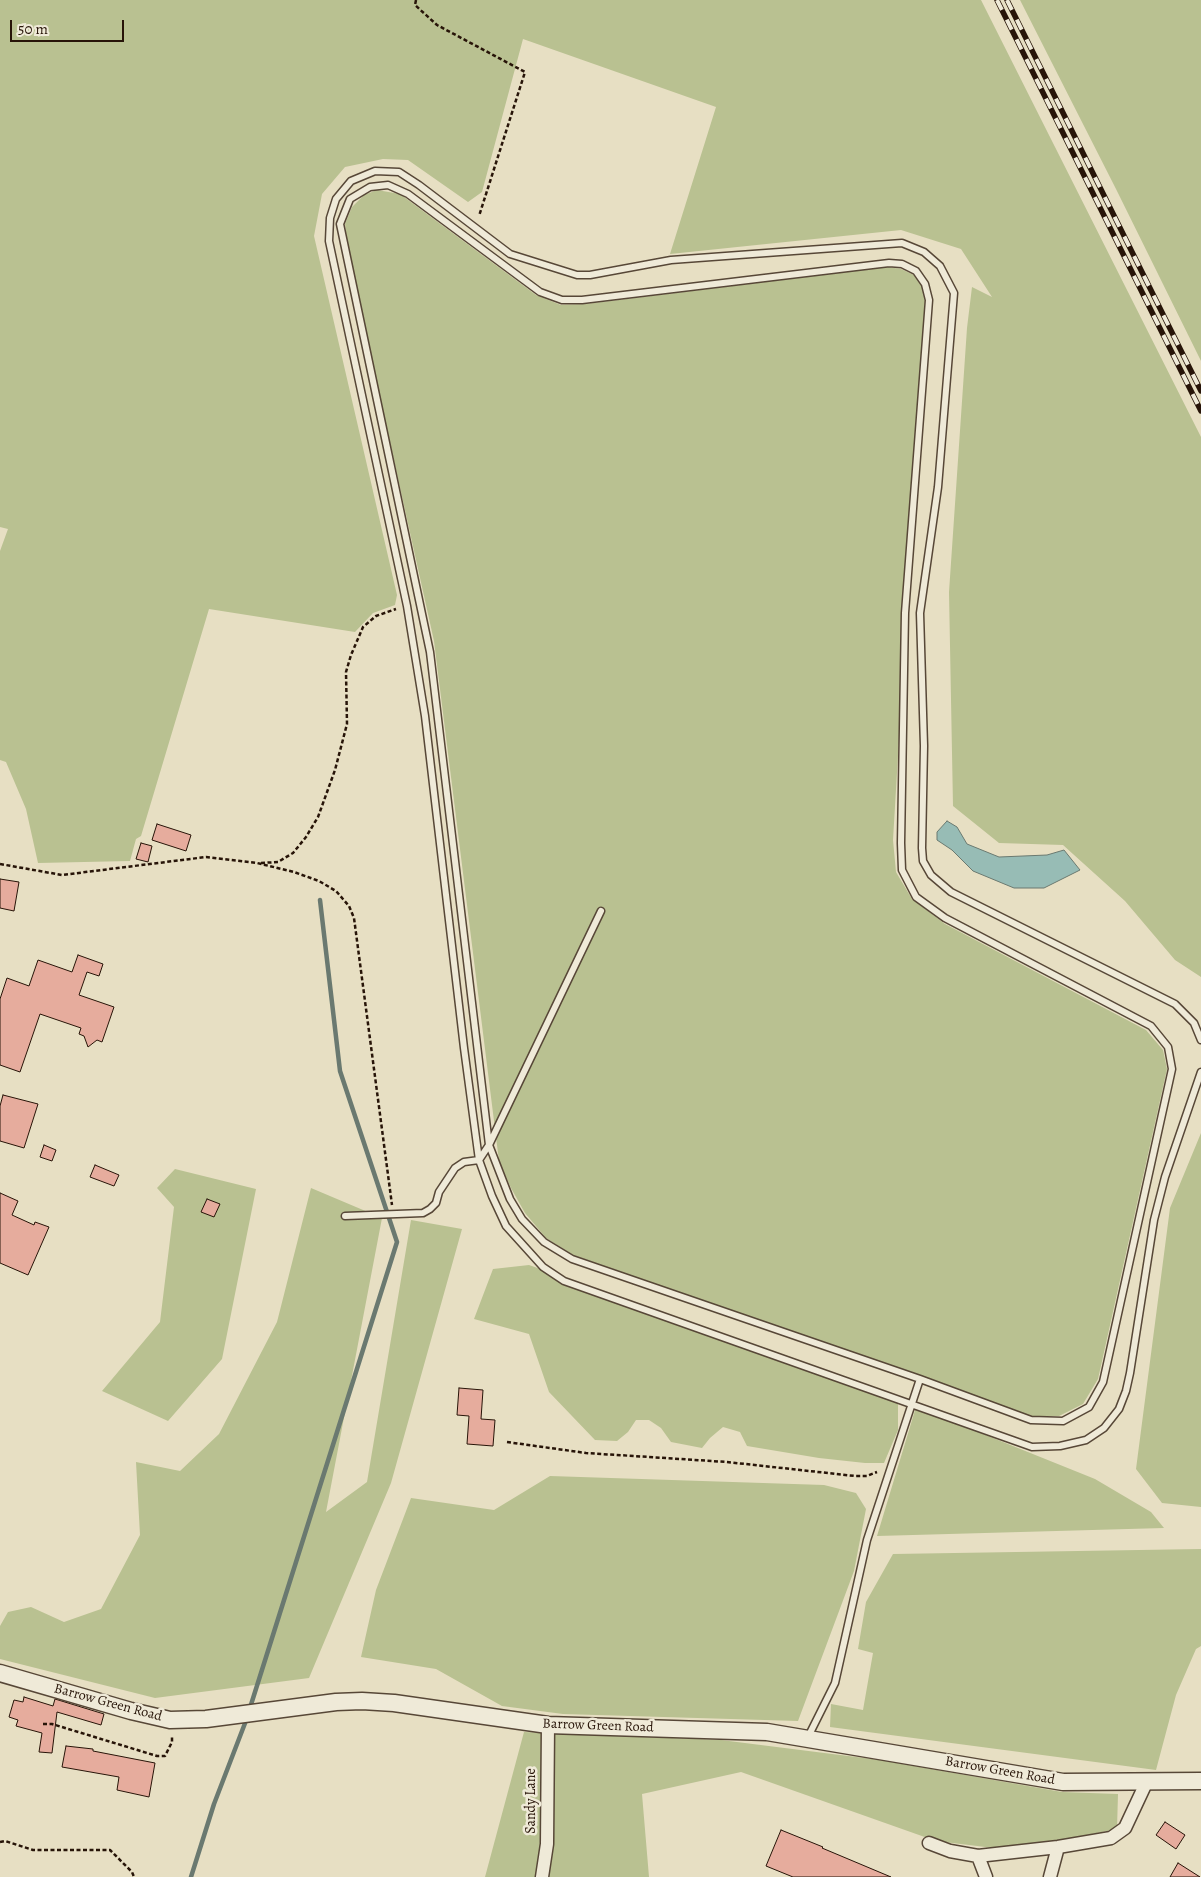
<!DOCTYPE html>
<html>
<head>
<meta charset="utf-8">
<style>
  body { margin:0 }
  #map { position:relative; width:1201px; height:1877px; overflow:hidden; background:#e7dfc3; font-family:Alegreya,serif }
  canvas { display:block }
  .scale { position:absolute; left:10px; top:20px; width:114px; height:22px; box-sizing:border-box; border:2px solid #271408; border-top:0; padding-left:6px; font-size:15px; line-height:18px; white-space:nowrap; color:#271408; -webkit-text-stroke:4px #efead8; paint-order:stroke }
</style>
</head>
<body>
<div id="map">
<canvas width="1201" height="1877"></canvas>
<div class="scale">50 m</div>
</div>
<script>
const ctx = document.querySelector('canvas').getContext('2d');
ctx.lineJoin = 'round';
function paint(path, color) { ctx.fillStyle = color; ctx.fill(path, 'evenodd'); }
const toPath = rows => new Path2D(rows.map(r => 'M' + r).join(''));
function stroke(path, color, width, dash) { ctx.strokeStyle = color; ctx.lineWidth = width; ctx.lineCap = dash ? 'butt' : 'round'; ctx.setLineDash(dash || []); ctx.stroke(path); }
function write(font, color, halo, rows, align = 'center') {
  ctx.font = font + ' Alegreya,serif'; ctx.lineWidth = 5; ctx.setLineDash([]); ctx.textBaseline = 'middle'; ctx.strokeStyle = halo; ctx.fillStyle = color; for (const [text, x, y, turn = 0] of rows) {
    ctx.save(); ctx.translate(x, y); ctx.rotate((+turn || 0) * Math.PI / 180); ctx.textAlign = isNaN(turn) ? turn : align; if (halo) ctx.strokeText(text, 0, 0); ctx.fillText(text, 0, 0); ctx.restore();
  }
}
paint(toPath([
  [0,0,981,0,1201,437,1201,977,1175,960,1125,901,1063,845,999,843,953,806,949,592,967,328,972,287,992,297,961,249,901,230,670,254,716,107,523,39,482,192,468,202,408,160,383,159,345,167,322,194,314,236,397,595,395,605,373,613,355,632,209,609,141,836,136,839,130,861,38,863,26,809,6,762,0,760,0,551,8,529,0,527],
  [1020,0,1201,0,1201,361,1116,189],
  [377,190,400,194,536,295,561,305,586,304,888,267,901,269,914,275,922,286,925,300,893,840,896,872,912,899,945,924,1146,1030,1163,1050,1167,1069,1098,1379,1083,1404,1059,1416,1031,1416,573,1255,546,1238,525,1213,511,1188,499,1161,434,641,349,257,345,224,352,207,364,195],
  [1201,1133,1201,1507,1162,1503,1136,1469,1170,1208],
  [175,1169,256,1189,222,1359,168,1421,102,1391,160,1322,174,1207,157,1188],
  [311,1188,382,1218,326,1512,367,1482,411,1220,462,1229,391,1483,309,1678,155,1698,0,1659,0,1626,8,1612,31,1607,64,1622,101,1609,140,1535,136,1462,180,1471,219,1434,277,1322],
  [529,1265,793,1358,898,1403,898,1430,884,1463,865,1463,819,1458,747,1446,740,1432,723,1427,710,1438,702,1448,671,1442,661,1428,649,1420,636,1420,628,1432,617,1441,595,1440,549,1392,529,1334,474,1319,493,1269],
  [916,1407,1095,1479,1151,1512,1164,1528,877,1536],
  [550,1476,824,1485,856,1493,866,1509,854,1571,798,1721,563,1714,502,1706,436,1669,361,1657,376,1590,411,1498,494,1510],
  [1201,1549,1201,1646,1196,1649,1176,1695,1156,1770,830,1727,831,1704,863,1710,873,1653,858,1649,866,1602,893,1554],
  [524,1732,721,1740,880,1760,1062,1792,1118,1794,1117,1829,1010,1850,936,1841,741,1772,642,1794,649,1877,485,1877]
]), '#b9c191');
const water = toPath([
  [947,821,957,827,967,844,999,857,1047,855,1064,850,1080,870,1044,888,1014,888,973,871,952,850,937,840,937,832,947,821]
]);
paint(water, '#97bcb5');
stroke(water, '#6a7970', 1);
stroke(toPath([
  [249,1711,397,1242,340,1071,320,900],
  [191,1877,214,1804,247,1718]
]), '#6a7970', 4.5);
const building = toPath([
  [157,824,191,835,186,851,152,840,157,824],
  [141,843,152,846,148,862,136,859,141,843],
  [0,879,19,882,14,911,0,908,0,879],
  [78,955,103,964,99,976,87,972,79,995,114,1007,102,1042,97,1040,88,1047,84,1036,79,1034,81,1028,40,1014,20,1072,0,1065,0,999,7,978,29,986,38,960,72,972,78,955],
  [3,1095,38,1104,24,1148,0,1141,0,1106,3,1095],
  [44,1145,56,1150,52,1161,40,1157,44,1145],
  [95,1165,119,1175,114,1186,90,1177,95,1165],
  [0,1193,18,1201,12,1215,34,1225,35,1222,49,1227,28,1275,0,1263,0,1193],
  [207,1199,220,1204,214,1217,201,1212,207,1199],
  [459,1388,483,1390,481,1419,495,1420,493,1446,467,1444,469,1416,457,1415,459,1388],
  [24,1697,53,1706,55,1699,104,1714,101,1725,57,1712,52,1753,39,1752,42,1733,16,1726,18,1720,9,1717,14,1700,23,1702,24,1697],
  [66,1746,93,1749,93,1751,155,1763,149,1797,117,1790,119,1777,62,1767,66,1746],
  [1165,1822,1185,1835,1176,1849,1156,1835,1165,1822],
  [781,1830,823,1847,822,1848,891,1877,793,1877,766,1866,781,1830],
  [1178,1863,1200,1877,1170,1877,1178,1863]
]);
paint(building, '#e6ac9d');
stroke(building, '#271408', 1);
const service = toPath([
  [388,185,408,194,540,292,562,300,582,300,889,263,902,264,916,271,925,284,929,300,905,613,901,843,902,870,916,897,945,918,1151,1026,1168,1047,1172,1069,1103,1382,1089,1407,1063,1421,1031,1420,920,1379,572,1259,544,1242,522,1219,510,1199,489,1145,430,652,340,224,350,199,370,187,388,185],
  [1201,1040,1194,1023,1175,1004,951,892,931,875,923,861,922,848,924,746,920,613,938,487,954,293,940,266,924,252,902,243,671,260,590,275,577,275,510,254,419,185,399,172,375,171,351,181,336,199,330,218,329,241,407,606,425,716,464,1048,479,1160,492,1196,506,1226,543,1267,564,1281,1032,1447,1060,1446,1086,1440,1104,1428,1119,1409,1126,1391,1130,1373,1154,1220,1165,1177,1201,1072],
  [345,1216,423,1213,430,1209,436,1203,439,1192,455,1168,464,1162,479,1160,489,1145,601,911],
  [808,1737,835,1683,867,1540,920,1379]
]);
const minor = toPath([
  [929,1843,950,1851,978,1856,1058,1847,1111,1838,1125,1828,1147,1781],
  [978,1856,986,1877],
  [542,1877,547,1844,548,1725],
  [1050,1877,1058,1847]
]);
const tertiary = toPath([
  [0,1673,131,1711,170,1720,206,1719,336,1702,362,1701,394,1703,548,1725,767,1732,1063,1782,1201,1781]
]);
stroke(service, '#574737', 9);
stroke(minor, '#574737', 15);
stroke(tertiary, '#574737', 19);
stroke(toPath([
  [416,0,415,5,437,25,525,72,479,216],
  [261,863,278,862,293,853,306,837,318,817,335,770,347,724,346,672,351,655,363,627,376,616,396,609],
  [0,864,62,875,206,857,257,863,294,872,319,881,336,891,349,906,354,918,392,1205],
  [507,1442,586,1453,727,1462,855,1476,867,1476,877,1472],
  [43,1724,52,1724,157,1756,165,1756,172,1742,172,1736],
  [0,1842,5,1841,33,1850,110,1850,132,1872,134,1877]
]), '#271408', 2.5, [4, 2.5]);
stroke(service, '#efead8', 6);
stroke(minor, '#efead8', 12);
stroke(tertiary, '#efead8', 16);
const rail = toPath([
  [997,0,1201,411],
  [1007,0,1201,391]
]);
stroke(rail, '#271408', 5.5);
stroke(rail, '#efead8', 4, [11]);
write('14px', '#271408', '#efead8', [
  ["Barrow Green Road",108,1703,15],
  ["Barrow Green Road",598,1726,2],
  ["Barrow Green Road",1000,1771,10],
  ["Sandy Lane",532,1801,-90]
]);
</script>
</body>
</html>
